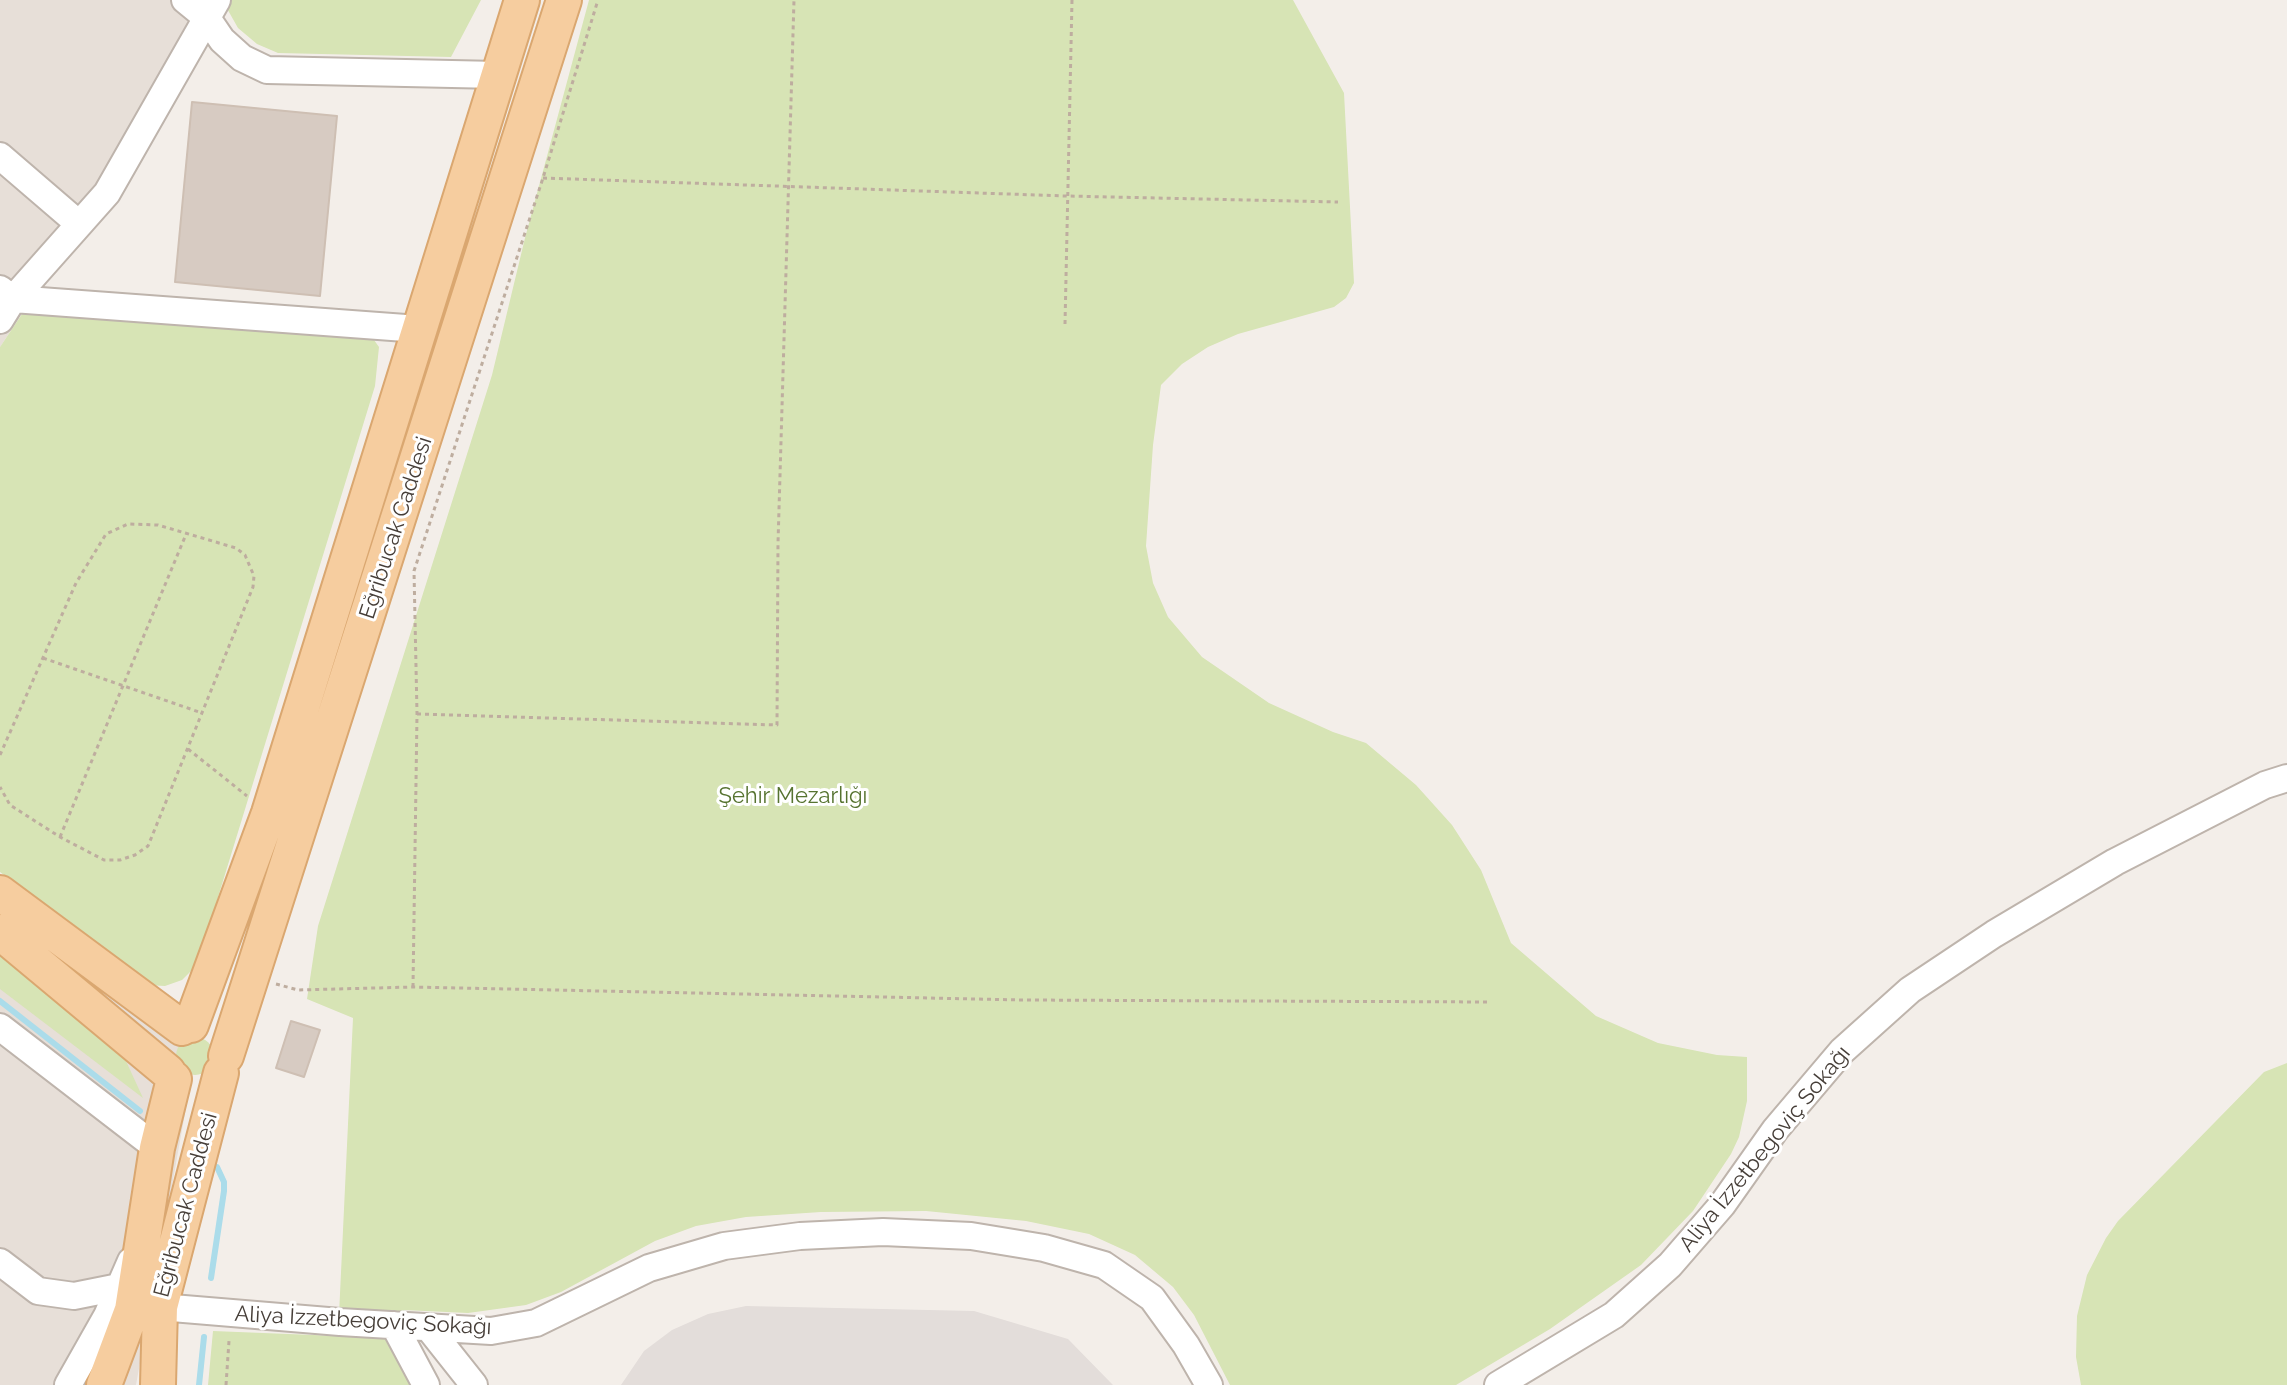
<!DOCTYPE html>
<html>
<head>
<meta charset="utf-8">
<style>
  body { margin:0 }
  canvas { display:block; background:#f3eee9 }
</style>
</head>
<body>
<canvas width="2287" height="1385"></canvas>
<script>
const ctx = document.querySelector('canvas').getContext('2d');
ctx.lineJoin = 'round';
function paint(path, color) { ctx.fillStyle = color; ctx.fill(path, 'evenodd'); }
const toPath = rows => new Path2D(rows.map(r => 'M' + r).join(''));
function stroke(path, color, width, dash) { ctx.strokeStyle = color; ctx.lineWidth = width; ctx.lineCap = dash ? 'butt' : 'round'; ctx.setLineDash(dash || []); ctx.stroke(path); }
function write(font, color, halo, rows, align = 'center') {
  ctx.font = font + ' Raleway,sans-serif'; ctx.lineWidth = 6; ctx.setLineDash([]); ctx.textBaseline = 'middle'; ctx.strokeStyle = halo; ctx.fillStyle = color; for (const [text, x, y, turn = 0] of rows) {
    ctx.save(); ctx.translate(x, y); ctx.rotate((+turn || 0) * Math.PI / 180); ctx.textAlign = isNaN(turn) ? turn : align; if (halo) ctx.strokeText(text, 0, 0); ctx.fillText(text, 0, 0); ctx.restore();
  }
}
paint(toPath([
  [0,0,228,0,0,347],
  [0,909,195,1058,136,1385,0,1385]
]), '#e7dfd8');
paint(toPath([
  [746,1306,974,1311,1068,1339,1113,1385,621,1385,644,1351,672,1330,708,1314]
]), '#e3ddda');
paint(toPath([
  [228,0,481,0,451,57,278,53,257,44,238,28,225,5],
  [589,0,1293,0,1344,93,1354,283,1346,298,1334,307,1238,334,1208,347,1182,364,1161,385,1153,445,1146,546,1153,583,1168,617,1202,657,1269,703,1333,732,1366,743,1416,785,1452,825,1481,870,1511,943,1596,1016,1658,1043,1717,1055,1747,1057,1747,1101,1739,1137,1731,1154,1693,1211,1641,1265,1550,1329,1456,1385,1230,1385,1194,1315,1173,1287,1135,1255,1089,1234,1026,1221,926,1211,821,1212,746,1217,696,1226,655,1241,561,1292,526,1305,468,1313,404,1310,438,1385,208,1385,213,1331,338,1336,353,1018,307,999,318,926,492,375,525,238],
  [22,314,360,332,374,340,379,347,375,386,199,959,195,967,182,980,165,986,146,985,0,872,0,347],
  [0,951,113,1043,126,1061,143,1098,0,989],
  '176 1056a19 19 0 1 1 38 0a19 19 0 1 1-38 0Z',
  [2287,1063,2287,1385,2081,1385,2076,1357,2077,1316,2087,1275,2106,1238,2118,1221,2264,1072]
]), '#d7e4b5');
stroke(toPath([
  [0,1001,140,1111],
  [211,1278,224,1191,224,1182,217,1167],
  [199,1385,204,1337]
]), '#abdcea', 6);
const building = toPath([
  [192,102,337,116,320,296,175,282,192,102],
  [291,1021,320,1030,304,1077,276,1068,291,1021]
]);
paint(building, '#d7cbc2');
stroke(building, '#cebfb3', 2);
const minor = toPath([
  [185,0,207,18,222,40,242,58,267,70,498,75],
  [0,156,79,224],
  [0,289,13,299,419,329],
  [0,320,13,299,107,193,217,0],
  [0,1027,157,1148],
  [0,1262,38,1291,74,1296,119,1287],
  [160,1307,340,1322,491,1331,536,1323,649,1268,724,1246,800,1236,883,1232,971,1236,1044,1248,1104,1265,1152,1298,1186,1345,1209,1385],
  [394,1325,426,1385],
  [428,1327,474,1385],
  [68,1385,107,1316,131,1261],
  [1498,1385,1614,1315,1670,1265,1722,1205,1775,1130,1842,1051,1910,990,1994,934,2115,862,2265,785,2287,778]
]);
const major = toPath([
  [0,893,182,1028],
  [0,932,168,1072],
  [191,1025,269,813,522,0],
  [226,1056,564,0],
  [104,1385,132,1310,157,1148,174,1079],
  [158,1385,160,1307,221,1073]
]);
stroke(minor, '#beb4ac', 30);
stroke(major, '#daa770', 38);
stroke(toPath([
  [543,178,1066,196,1338,202],
  [1065,324,1072,0],
  [43,658,202,713],
  [417,714,777,725,778,543,794,0],
  [188,749,247,796],
  [0,755,76,583,106,534,128,524,158,525,236,548,245,555,254,576,253,587,148,846,135,855,120,860,104,860,60,837,10,805,0,787],
  [60,837,187,532],
  [276,984,298,990,413,987,1023,1000,1489,1002],
  [413,987,417,714,414,571,543,178,598,0],
  [226,1385,229,1341]
]), '#bead9f', 3, [4, 4]);
stroke(minor, '#fff', 26);
stroke(major, '#f6cd9f', 34);
write('22px', '#463e38', '#fff', [
  ["Eğribucak Caddesi",396,528,-72],
  ["Aliya İzzetbegoviç Sokağı",1765,1149,-51],
  ["Eğribucak Caddesi",186,1205,-75],
  ["Aliya İzzetbegoviç Sokağı",363,1321,3]
]);
write('22px', '#567330', '#fff', [
  ["Şehir Mezarlığı",793,796]
]);
</script>
</body>
</html>
